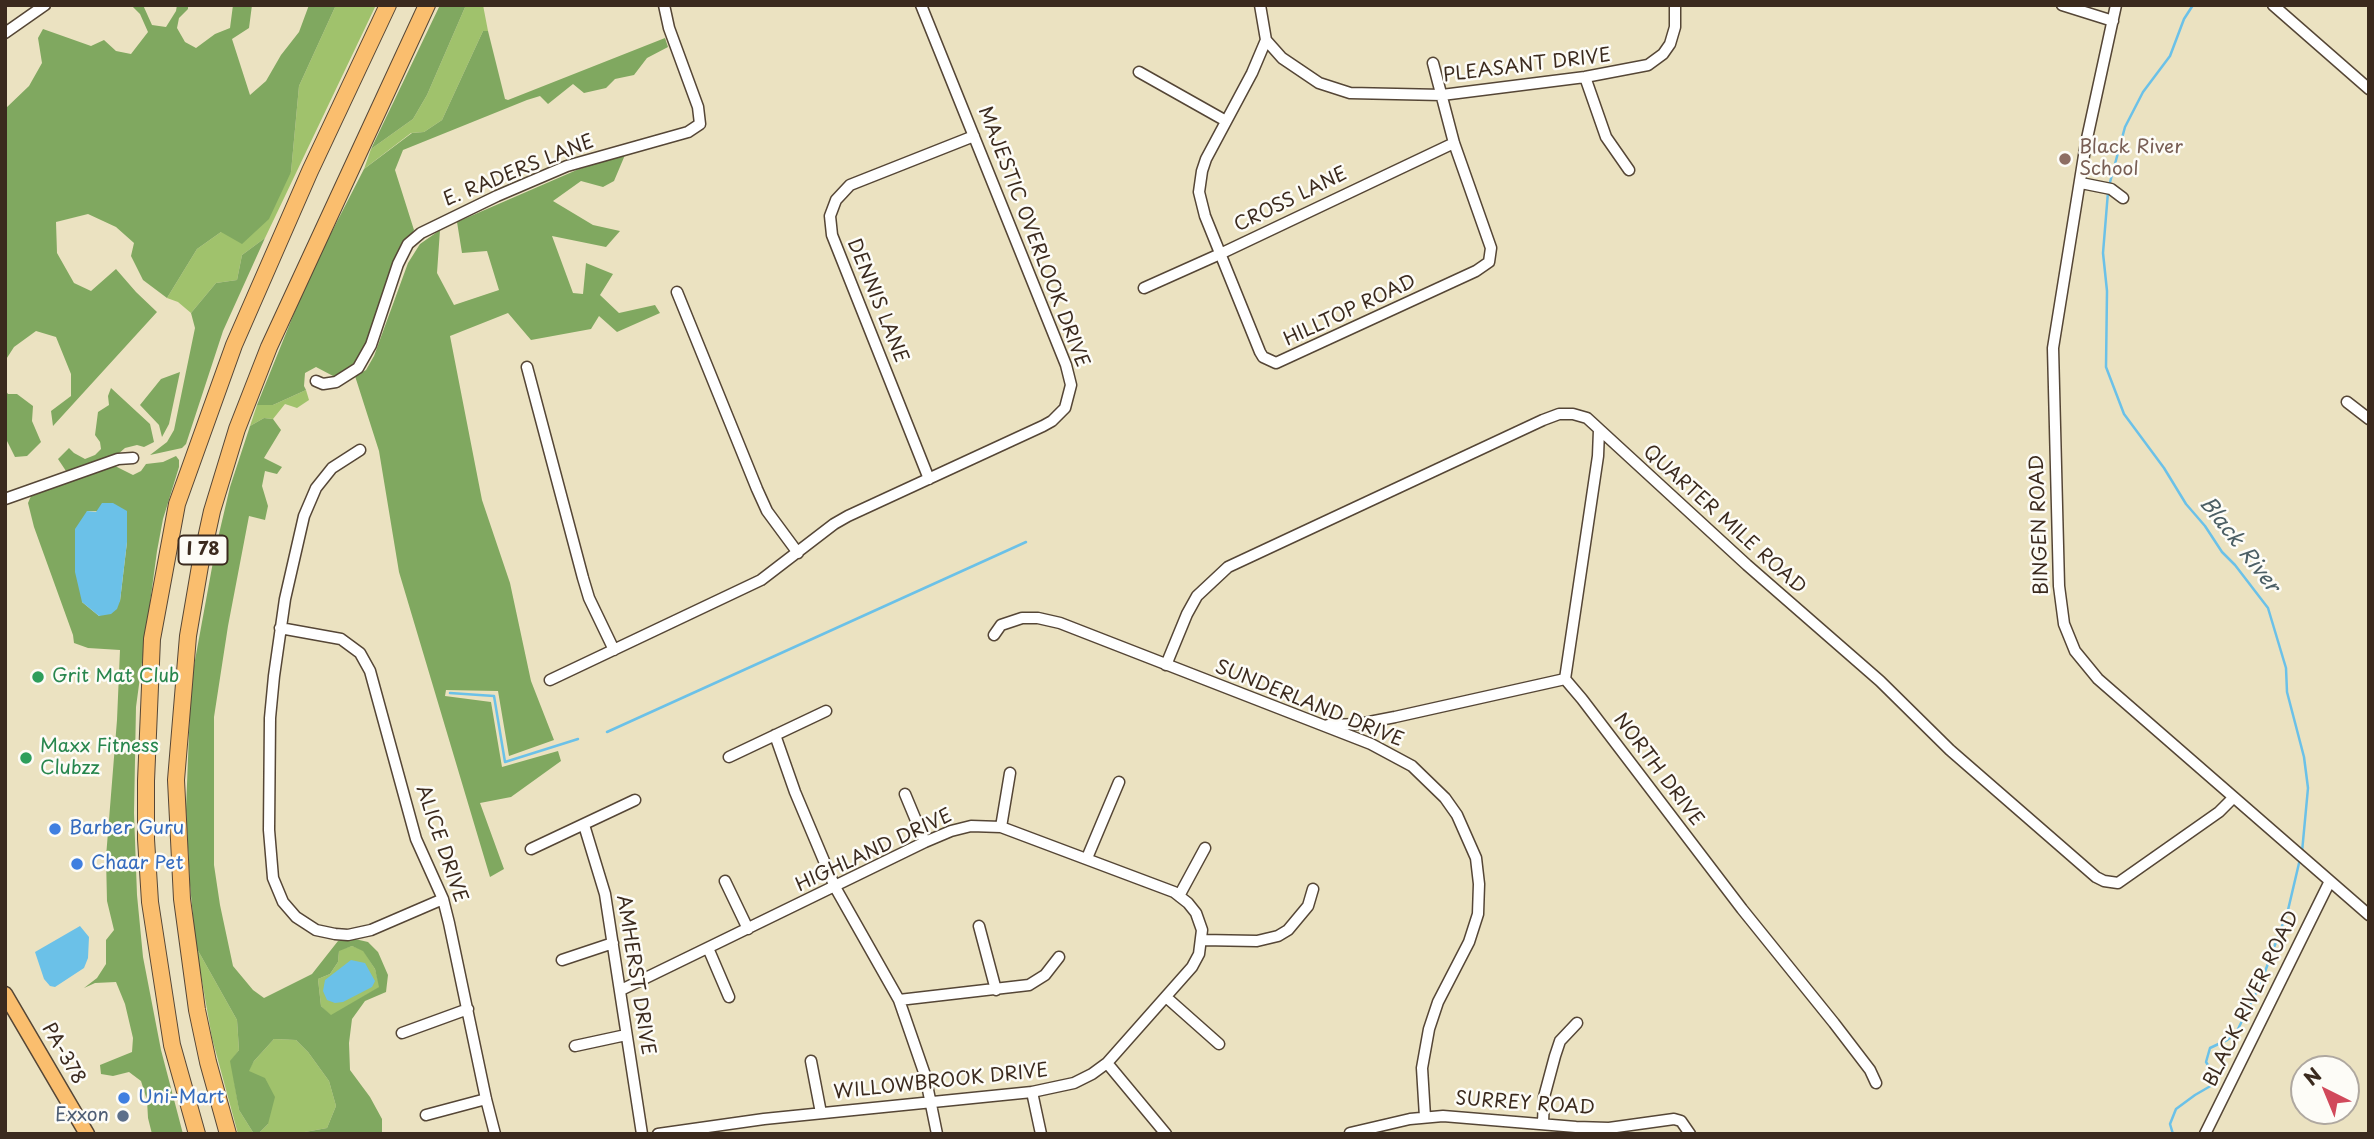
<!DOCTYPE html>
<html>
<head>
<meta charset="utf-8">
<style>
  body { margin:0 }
  #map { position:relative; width:2374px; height:1139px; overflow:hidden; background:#ebe2c1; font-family:"Playpen Sans",sans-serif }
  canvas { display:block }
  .frame { position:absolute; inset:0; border:7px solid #3b2a1e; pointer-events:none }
  .north { position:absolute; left:2290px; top:1055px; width:70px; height:70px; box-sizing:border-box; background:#fdfcf7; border:2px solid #afa8a0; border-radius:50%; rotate:317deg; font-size:19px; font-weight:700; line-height:28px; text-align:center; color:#3b2a1e }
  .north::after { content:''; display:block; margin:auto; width:24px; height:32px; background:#d1495b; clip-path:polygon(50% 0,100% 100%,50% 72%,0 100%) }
</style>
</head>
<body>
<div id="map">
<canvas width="2374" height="1139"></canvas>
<div class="frame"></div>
<div class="north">N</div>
</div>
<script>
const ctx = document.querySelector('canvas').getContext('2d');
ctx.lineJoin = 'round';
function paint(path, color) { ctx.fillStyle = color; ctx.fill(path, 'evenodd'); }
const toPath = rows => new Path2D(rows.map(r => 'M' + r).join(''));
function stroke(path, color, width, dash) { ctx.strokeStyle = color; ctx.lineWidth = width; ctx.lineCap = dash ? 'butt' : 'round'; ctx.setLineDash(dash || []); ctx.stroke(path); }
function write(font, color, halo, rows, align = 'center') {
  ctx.font = font + ' "Playpen Sans",sans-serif'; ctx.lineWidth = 5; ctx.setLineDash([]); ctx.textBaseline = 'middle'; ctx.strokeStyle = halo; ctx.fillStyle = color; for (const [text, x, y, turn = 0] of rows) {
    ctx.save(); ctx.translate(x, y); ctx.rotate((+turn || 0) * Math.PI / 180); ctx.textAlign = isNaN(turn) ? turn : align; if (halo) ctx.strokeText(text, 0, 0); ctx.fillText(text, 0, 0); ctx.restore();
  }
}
paint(toPath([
  [336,5,376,5,265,238,242,255,237,280,216,283,191,313,178,302,167,298,197,249,221,232,291,172,299,86],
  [466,5,483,5,488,31,483,31,442,120,424,132,411,133,364,169,371,149,413,119,427,95],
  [306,390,309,400,297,408,285,404,273,419,264,418,250,426,257,405,273,405],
  [352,946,363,950,375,969,380,987,331,1016,321,1006,318,979,330,974,338,962,339,950],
  [196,947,237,1020,239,1050,231,1061,239,1110,254,1134,238,1134,212,1038],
  [274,1039,296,1040,308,1052,329,1081,336,1106,327,1128,294,1134,258,1134,268,1124,248,1071,254,1061]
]), '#a0c26c');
paint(toPath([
  [131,5,143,5,152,25,166,27,176,11,177,5,188,5,188,9,179,18,177,28,185,42,196,48,215,34,230,28,233,5,252,5,249,28,232,39,250,95,266,81,281,55,299,32,309,5,336,5,299,86,291,172,269,219,242,244,221,232,197,249,167,298,143,280,131,256,134,243,116,227,88,214,56,222,57,253,74,283,91,291,116,269,136,292,157,312,53,426,51,411,71,396,71,374,56,337,36,331,14,347,5,361,5,109,29,86,42,63,38,38,43,29,91,46,104,40,116,51,131,54,148,32,140,14],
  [440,5,466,5,427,95,413,119,371,149],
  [483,31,488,31,505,99,508,100,665,38,668,47,647,58,634,75,615,79,606,88,584,93,573,84,548,104,540,96,527,100,403,150,395,170,414,230,393,266,370,335,359,359,350,371,335,377,316,367,305,373,304,386,306,390,273,405,257,405,297,306,325,245,364,169,412,133,424,132,442,120],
  [625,155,614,181,603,187,581,181,553,201,593,225,620,231,606,247,552,236,573,293,583,294,586,263,613,274,600,295,619,313,655,305,660,313,617,332,599,316,591,329,531,340,508,313,450,336,482,500,510,583,531,681,554,740,509,756,498,691,446,690,445,696,491,702,502,767,558,751,561,761,511,797,480,803,504,869,490,877,399,572,379,451,355,376,366,370,374,356,408,263,420,244,440,230,437,273,454,305,499,290,487,251,462,253,457,222,579,169],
  [265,238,223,331,186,444,182,448,150,455,167,442,174,430,195,328,191,313,216,283,237,280,242,255],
  [180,372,169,424,162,437,159,425,140,405,161,379],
  [111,388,150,424,154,442,144,447,137,445,125,448,117,455,66,471,58,459,69,448,74,453,85,459,95,455,101,449,100,442,95,435,98,412,109,405,108,396],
  [5,390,8,394,17,394,33,406,32,421,41,442,27,456,15,457,5,437],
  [264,418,273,419,281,430,264,458,282,467,277,474,265,471,262,486,268,506,265,520,249,516,228,626,214,717,214,865,220,905,233,966,253,990,264,998,312,974,338,941,355,939,368,942,378,952,388,975,386,992,365,1001,352,1019,349,1043,350,1070,370,1097,382,1119,382,1134,294,1134,327,1128,336,1106,329,1081,308,1052,296,1040,274,1039,254,1061,249,1071,265,1078,275,1097,268,1124,258,1134,254,1134,239,1110,230,1061,239,1050,237,1020,196,947,190,885,186,810,191,682,215,551,230,487,250,426],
  [352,946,363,951,375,969,379,987,331,1015,321,1006,318,979,330,974,338,962,339,951],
  [176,456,179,460,179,467,163,519,157,551,136,707,134,813,137,895,143,957,161,1050,183,1134,152,1134,148,1118,147,1100,141,1081,129,1072,113,1076,101,1074,100,1065,132,1052,133,1038,125,1004,116,982,95,983,84,988,97,978,106,964,106,940,114,930,107,901,106,857,117,720,120,650,88,648,74,643,73,635,34,527,28,503,31,496,113,465,133,475,141,471,146,464,163,462],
  [87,511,127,512,127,542,120,601,99,616,82,602]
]), '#80a860');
paint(toPath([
  [102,503,113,503,127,511,127,542,120,601,117,609,111,614,99,616,82,602,75,572,75,529,87,511,96,512],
  [80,926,89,937,88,958,84,968,55,987,50,986,44,979,35,952],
  [351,960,365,963,375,981,372,987,343,1002,335,1003,327,1000,323,991,325,980]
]), '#6bc1e8');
stroke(toPath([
  [2109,186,2125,127,2143,92,2170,56,2184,19,2193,5],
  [2108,192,2103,253,2107,291,2106,367,2124,414,2164,468,2186,504,2205,526,2222,552,2235,565,2268,608,2286,668,2287,692,2304,757,2308,788,2302,852],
  [450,693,494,696,505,762,578,739],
  [607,732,1026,542],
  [2173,1134,2170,1124,2176,1109,2195,1095,2214,1084,2215,1076,2206,1062,2210,1048,2227,1040,2236,1033,2260,985,2288,910,2300,859]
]), '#6bc1e8', 2.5);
const minor = toPath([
  [1260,5,1266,40,1282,58,1319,83,1350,93,1442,95,1585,77,1648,65,1663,54,1670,44,1675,27,1675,5],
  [2062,5,2113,21],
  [2116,5,2086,143,2053,348,2059,586,2064,624,2075,651,2098,679,2369,915],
  [2273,5,2369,89],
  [5,33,45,5],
  [1266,40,1252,73,1206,159,1202,171,1199,192,1205,216,1260,352,1263,357,1276,363,1476,271,1489,262,1491,248,1454,143,1433,63],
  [1139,72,1226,121],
  [1585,77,1606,137,1629,170],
  [2081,183,2111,189,2123,198],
  [1144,288,1220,254,1454,143],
  [677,292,757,489,767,511,798,553],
  [527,367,583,578,589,598,614,650],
  [316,381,323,384,336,382,358,368,371,345,398,264,408,244,421,233,497,196,567,166,688,132,700,124,698,107,669,28,664,5],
  [2347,402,2369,419],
  [1599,430,1598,456,1565,679,1582,699,1742,909,1834,1023,1870,1070,1876,1083],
  [360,450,332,468,316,488,304,516,285,599,274,676,270,718,269,830,273,878,283,902,296,917,316,930,335,934,348,935,371,930,443,899],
  [929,479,832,235,830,216,836,200,850,185,974,136],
  [5,499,118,459,133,458],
  [280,628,341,639,360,653,370,671,416,839,443,899,449,923,486,1099,495,1134],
  [994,635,1001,625,1022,618,1038,618,1060,623,1371,744,1412,766,1445,798,1457,815,1476,858,1479,884,1478,914,1469,942,1438,1002,1429,1029,1422,1068,1425,1117],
  [1166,665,1187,614,1197,596,1228,567,1543,420,1559,414,1573,414,1587,418,1747,565,1880,681,1950,750,2096,877,2104,881,2118,883,2219,812,2233,798],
  [550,680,761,580,834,524,848,516,1043,426,1052,421,1065,408,1071,385,1066,365,921,5],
  [1328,725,1359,724,1395,717,1565,679],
  [775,735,795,792,835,887,899,1000,925,1075,937,1134],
  [729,757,826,711],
  [905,794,925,842],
  [584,825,605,894,642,1134],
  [1001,827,1010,773],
  [531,849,635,800],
  [1087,858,1119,782],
  [725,881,748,929],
  [1179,896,1205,848],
  [979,926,996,990],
  [1202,940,1257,941,1278,936,1288,930,1308,906,1313,889],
  [708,948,729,997],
  [562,960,613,943],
  [621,990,925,842,951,831,971,826,1001,827,1174,892,1188,903,1196,913,1202,930,1199,954,1192,967,1107,1063,1092,1074,1074,1083,1032,1092,764,1119,658,1134],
  [1166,997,1219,1044],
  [899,1000,1029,985,1045,975,1059,957],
  [402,1033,468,1009],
  [575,1046,626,1035],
  [811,1061,821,1113],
  [1107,1063,1166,1134],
  [1032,1092,1041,1134],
  [426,1115,486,1099],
  [1543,1123,1544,1097,1555,1056,1560,1041,1577,1023],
  [1350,1133,1410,1119,1443,1116,1576,1127,1609,1128,1674,1119,1681,1121,1690,1134],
  [2205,1134,2330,881]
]);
const major = toPath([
  [5,994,87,1134]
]);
const highway = toPath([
  [197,1134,172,1045,150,902,146,839,146,781,152,639,177,504,234,345,310,171,388,5],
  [228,1134,208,1062,197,1010,182,899,176,780,188,636,200,566,212,511,237,429,269,347,427,5]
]);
stroke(minor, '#554636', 13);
stroke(major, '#554636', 17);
stroke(highway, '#554636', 18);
stroke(minor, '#fff', 10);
stroke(major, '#fabe6e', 14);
stroke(highway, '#fabe6e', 16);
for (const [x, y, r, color] of [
  [2065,159,7,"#8d6e63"],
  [38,677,7,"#2e9e5b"],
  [26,758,7,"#2e9e5b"],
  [55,829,7,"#3f7fe0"],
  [77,864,7,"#3f7fe0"],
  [124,1098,7,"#3f7fe0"],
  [123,1116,7,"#5c6f8a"]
]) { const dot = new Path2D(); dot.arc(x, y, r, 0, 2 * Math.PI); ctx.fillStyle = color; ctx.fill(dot); stroke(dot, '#fdfcf7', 2.5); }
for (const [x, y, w] of [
  [203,550,49]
]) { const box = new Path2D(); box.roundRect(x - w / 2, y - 14.5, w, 29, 5); ctx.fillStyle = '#fdfcf7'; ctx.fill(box); stroke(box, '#3b2a1e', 2); }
write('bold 18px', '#3b2a1e', null, [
  ["I 78",203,550]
]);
write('19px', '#3b2a1e', '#fdfcf7', [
  ["PLEASANT DRIVE",1527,66,-7],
  ["E. RADERS LANE",519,171,-22],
  ["CROSS LANE",1291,200,-26],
  ["MAJESTIC OVERLOOK DRIVE",1033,237,69],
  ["DENNIS LANE",877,301,68],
  ["HILLTOP ROAD",1350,311,-25],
  ["QUARTER MILE ROAD",1724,520,42],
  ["BINGEN ROAD",2040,525,-92],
  ["SUNDERLAND DRIVE",1309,704,22],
  ["NORTH DRIVE",1658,770,53],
  ["ALICE DRIVE",441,844,71],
  ["HIGHLAND DRIVE",874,851,-25],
  ["AMHERST DRIVE",635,975,81],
  ["BLACK RIVER ROAD",2252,999,-64],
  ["PA-378",63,1054,60],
  ["WILLOWBROOK DRIVE",941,1082,-6],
  ["SURREY ROAD",1525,1104,4]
]);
write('19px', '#785e54', '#fdfcf7', [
  ["Black River",2079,148],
  ["School",2079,170]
], 'left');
write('19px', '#27864d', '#fdfcf7', [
  ["Grit Mat Club",52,677],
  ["Maxx Fitness",40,747],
  ["Clubzz",40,769]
], 'left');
write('19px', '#366cbe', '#fdfcf7', [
  ["Barber Guru",69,829],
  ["Chaar Pet",91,864],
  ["Uni-Mart",138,1098]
], 'left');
write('19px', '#4e5e75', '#fdfcf7', [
  ["Exxon",109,1116]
], 'right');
write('italic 21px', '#4c5f65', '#fdfcf7', [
  ["Black River",2239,545,52]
]);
</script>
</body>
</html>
